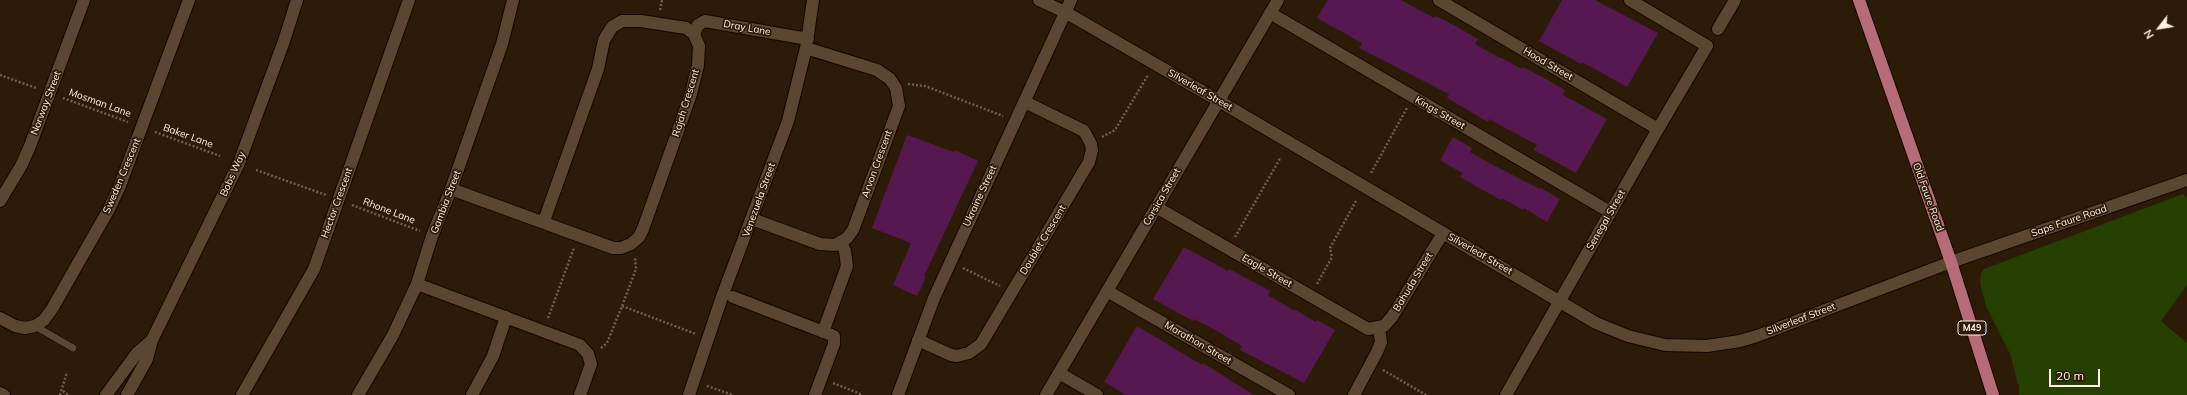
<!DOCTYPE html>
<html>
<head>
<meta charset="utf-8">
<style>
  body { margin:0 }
  #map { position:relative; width:2187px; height:395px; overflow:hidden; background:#2c1b06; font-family:Mulish,sans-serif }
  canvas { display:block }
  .north { position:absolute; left:2139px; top:8px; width:40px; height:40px; -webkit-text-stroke:3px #2c1b06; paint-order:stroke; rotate:239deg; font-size:11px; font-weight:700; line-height:16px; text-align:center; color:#fef2e5 }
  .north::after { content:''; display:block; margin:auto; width:14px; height:18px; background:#fef2e5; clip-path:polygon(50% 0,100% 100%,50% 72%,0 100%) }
  .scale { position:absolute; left:2049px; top:369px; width:51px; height:18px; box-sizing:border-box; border:2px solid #fef2e5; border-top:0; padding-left:5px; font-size:12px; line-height:14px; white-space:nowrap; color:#fef2e5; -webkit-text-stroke:3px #2c1b06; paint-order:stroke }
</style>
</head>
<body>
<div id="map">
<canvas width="2187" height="395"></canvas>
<div class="north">N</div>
<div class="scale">20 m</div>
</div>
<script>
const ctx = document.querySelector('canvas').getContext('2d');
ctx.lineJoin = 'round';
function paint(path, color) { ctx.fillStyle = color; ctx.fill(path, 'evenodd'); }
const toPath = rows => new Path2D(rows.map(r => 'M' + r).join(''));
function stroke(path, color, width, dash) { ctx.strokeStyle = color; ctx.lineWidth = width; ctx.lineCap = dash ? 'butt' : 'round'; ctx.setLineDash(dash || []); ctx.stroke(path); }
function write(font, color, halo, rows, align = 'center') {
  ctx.font = font + ' Mulish,sans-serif'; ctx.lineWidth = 3.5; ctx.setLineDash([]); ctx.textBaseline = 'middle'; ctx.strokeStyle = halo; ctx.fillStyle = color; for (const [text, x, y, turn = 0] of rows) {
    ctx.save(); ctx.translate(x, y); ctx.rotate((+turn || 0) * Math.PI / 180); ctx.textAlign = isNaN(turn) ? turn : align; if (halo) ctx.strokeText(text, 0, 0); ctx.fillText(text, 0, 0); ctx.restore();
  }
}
paint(toPath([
  [2183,194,2187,199,2187,285,2161,321,2187,343,2187,395,2019,395,2019,387,2010,354,1986,306,1980,283,1981,273,1984,269]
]), '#264002');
paint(toPath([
  [1328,0,1401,0,1434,18,1436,16,1459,28,1478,39,1475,44,1500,58,1500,57,1522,69,1523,67,1546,79,1565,90,1563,95,1607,119,1576,173,1534,150,1537,145,1489,119,1488,122,1447,98,1449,94,1359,48,1362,43,1317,18],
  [1562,0,1595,0,1658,33,1627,87,1582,62,1581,64,1539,41],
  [907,135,954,152,955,150,978,161,924,276,926,277,917,296,893,285,911,243,872,228],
  [1453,137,1472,148,1470,152,1495,166,1540,189,1541,188,1560,199,1547,222,1524,208,1523,210,1502,198,1501,200,1479,188,1460,177,1462,173,1440,160],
  [1184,247,1228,271,1229,269,1252,281,1270,291,1268,295,1293,310,1294,309,1316,322,1317,320,1335,330,1304,383,1240,350,1242,346,1217,331,1194,319,1193,321,1153,299],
  [1137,326,1202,365,1203,363,1254,395,1126,395,1104,382]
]), '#561851');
const lane = toPath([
  [35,326,73,348]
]);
const street = toPath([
  [1039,0,1065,12,1219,101,1596,323,1628,336,1665,345,1707,346,1740,341,1757,336,1951,262,2187,180],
  [1439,0,1658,129],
  [1270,13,1610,212],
  [1718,29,1735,0],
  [694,34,698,25,705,21,808,39],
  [451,189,613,248,621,248,631,244,639,237,643,229,691,94,698,65,699,46,694,34,686,28,641,21,622,21,612,27,604,40,598,69,544,221],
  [0,201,21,166,30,146,84,0],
  [1156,207,1368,329,1384,326,1392,317,1443,233],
  [752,219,820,244,835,245,847,238,853,230,899,106,896,88,890,79,877,70,806,48],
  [417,284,580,345,588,354,591,364,580,395],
  [1107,291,1289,395],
  [733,297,834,336,834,344,815,395],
  [0,318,15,326,25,328,35,326,44,320,52,309,109,209,119,188,189,0],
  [823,332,847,266,845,251,841,242],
  [918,340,951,355,957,356,969,353,981,344,1089,162,1092,150,1091,144,1084,131,1025,102],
  [1059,373,1097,395],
  [0,393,4,395],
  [242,395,314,269,409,0],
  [358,395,393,335,417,284,432,236,451,189,502,44,513,0],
  [472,395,493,356,506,317],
  [689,395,723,294,788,121,806,48,813,0],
  [898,395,934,298,1071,0],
  [1046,395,1278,0],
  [1354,395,1377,352,1381,342,1379,328],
  [1506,395,1658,129,1707,46,1630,0]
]);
const secondary = toPath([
  [106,395,137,353,152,340],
  [127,395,147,359,152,340,239,163,284,41,297,0]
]);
const primary = toPath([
  [1859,0,1951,262,1993,395]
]);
stroke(lane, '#140500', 8);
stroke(street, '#140500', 14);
stroke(secondary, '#140500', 14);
stroke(primary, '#140500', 14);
stroke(toPath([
  [660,10,662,0],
  [0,75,36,88],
  [908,84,925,86,1003,116],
  [63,98,128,122],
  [155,132,220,156],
  [1102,137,1115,130,1148,75],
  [256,170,326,195],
  [1371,173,1407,108],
  [352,205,420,231],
  [1235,237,1281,157],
  [963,268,1000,286],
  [1317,284,1332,257,1330,248,1356,201],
  [622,306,696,334],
  [548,318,574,248],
  [601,348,607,343,622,306,636,269,635,257],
  [1383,370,1426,395],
  [833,383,863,395],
  [707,386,733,395],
  [63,391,68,395],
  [60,395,67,372]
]), '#6f604d', 2.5, [2, 2]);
stroke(lane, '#5a4631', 7);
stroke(street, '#5a4631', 12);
stroke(secondary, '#5a4631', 12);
stroke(primary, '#b56c78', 12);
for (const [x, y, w] of [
  [1972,328,28]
]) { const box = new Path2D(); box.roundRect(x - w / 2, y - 7, w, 14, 3); ctx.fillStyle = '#2c1b06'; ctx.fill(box); stroke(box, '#fef2e5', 1); }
write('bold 9px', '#fef2e5', null, [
  ["M49",1972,328]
]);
write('10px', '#fef2e5', '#2c1b06', [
  ["Dray Lane",747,28,10],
  ["Hood Street",1548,64,30],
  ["Silverleaf Street",1200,90,30],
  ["Norway Street",46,103,-69],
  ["Mosman Lane",100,103,20],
  ["Rajah Crescent",686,103,-73],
  ["Kings Street",1440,113,30],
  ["Baker Lane",188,136,20],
  ["Arvon Crescent",877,164,-70],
  ["Bobs Way",233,174,-66],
  ["Sweden Crescent",122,176,-67],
  ["Ukraine Street",980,196,-65],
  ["Corsica Street",1162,197,-60],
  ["Old Faure Road",1928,197,70],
  ["Venezuela Street",759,200,-70],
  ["Gambia Street",446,202,-69],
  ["Hector Crescent",337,203,-70],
  ["Rhone Lane",389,211,21],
  ["Senegal Street",1606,220,-60],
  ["Saps Faure Road",2069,221,-19],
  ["Doublet Crescent",1043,240,-59],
  ["Silverleaf Street",1480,254,30],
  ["Eagle Street",1267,271,30],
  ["Bahuda Street",1413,282,-59],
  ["Silverleaf Street",1801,319,-21],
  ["Marathon Street",1198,343,30]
]);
</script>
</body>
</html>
